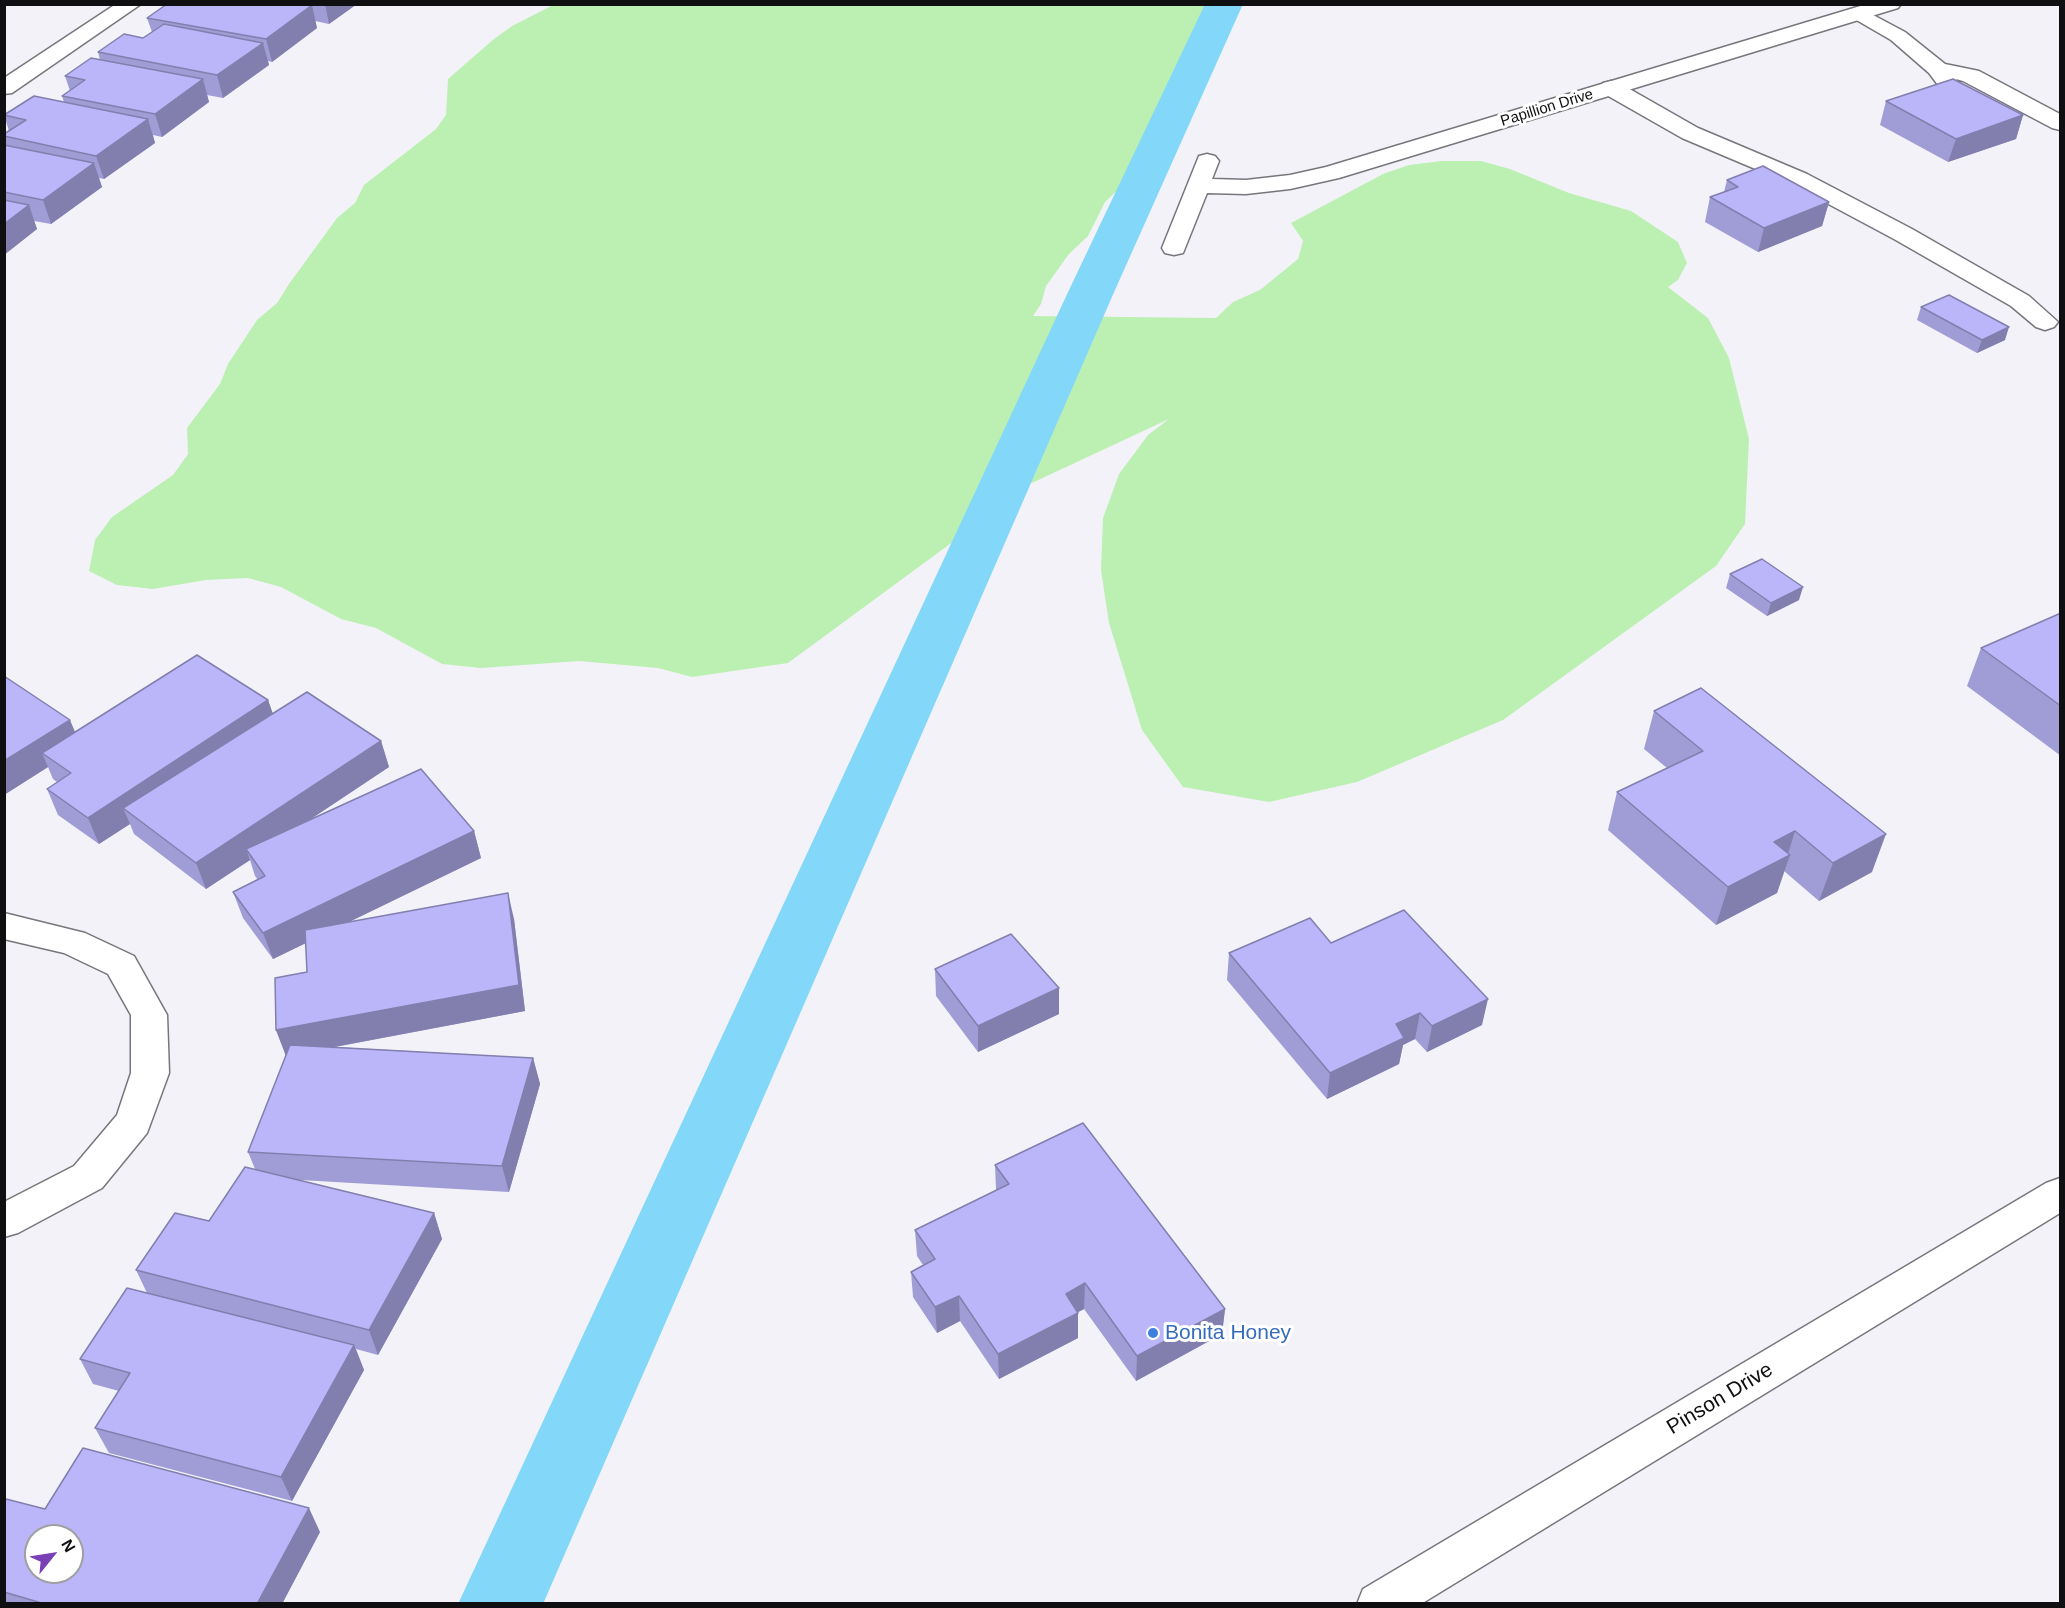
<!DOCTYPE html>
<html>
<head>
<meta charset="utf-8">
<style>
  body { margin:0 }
  #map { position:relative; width:2065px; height:1608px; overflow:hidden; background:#f3f2f9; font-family:Arial,sans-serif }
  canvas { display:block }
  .frame { position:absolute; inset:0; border:6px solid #0f0f11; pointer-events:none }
  .north { position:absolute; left:24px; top:1524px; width:60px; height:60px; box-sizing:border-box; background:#fff; border:2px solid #9f9fa0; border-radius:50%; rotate:60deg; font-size:16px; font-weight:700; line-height:24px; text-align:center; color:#0f0f11 }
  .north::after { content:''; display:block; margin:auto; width:21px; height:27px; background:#7a40b6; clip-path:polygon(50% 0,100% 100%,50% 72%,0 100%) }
</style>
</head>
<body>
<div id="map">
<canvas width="2065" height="1608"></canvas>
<div class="frame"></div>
<div class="north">N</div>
</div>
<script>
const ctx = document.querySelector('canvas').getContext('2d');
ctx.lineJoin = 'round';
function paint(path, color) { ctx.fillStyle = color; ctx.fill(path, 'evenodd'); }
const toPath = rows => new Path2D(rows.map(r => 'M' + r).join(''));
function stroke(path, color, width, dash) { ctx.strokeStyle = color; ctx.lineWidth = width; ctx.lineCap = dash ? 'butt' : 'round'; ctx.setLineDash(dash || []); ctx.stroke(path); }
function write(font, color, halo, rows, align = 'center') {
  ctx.font = font + ' Arial,sans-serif'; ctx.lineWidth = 6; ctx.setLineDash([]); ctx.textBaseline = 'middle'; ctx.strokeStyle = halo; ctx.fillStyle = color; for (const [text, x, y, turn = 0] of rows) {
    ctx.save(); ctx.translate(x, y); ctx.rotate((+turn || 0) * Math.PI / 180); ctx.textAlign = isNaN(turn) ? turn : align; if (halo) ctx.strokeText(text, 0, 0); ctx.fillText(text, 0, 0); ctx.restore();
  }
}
paint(toPath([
  [555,4,1212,5,1203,44,1196,58,1175,69,1165,111,1137,156,1136,173,1105,202,1088,236,1069,254,1046,286,1041,304,1033,316,1216,318,1233,302,1260,290,1298,259,1303,241,1291,223,1383,174,1409,165,1442,161,1481,161,1510,169,1569,193,1631,211,1678,242,1687,263,1678,280,1668,287,1708,318,1729,358,1749,439,1745,524,1716,566,1503,720,1357,782,1269,802,1183,787,1142,730,1109,623,1101,570,1103,518,1119,474,1148,435,1169,419,989,503,984,519,788,663,692,677,658,668,579,661,481,668,442,664,376,628,341,619,281,587,248,578,206,580,153,589,117,585,89,571,95,540,112,517,173,475,188,454,187,428,220,384,228,364,257,320,277,303,289,284,337,218,355,203,364,185,436,129,446,115,448,79,494,39,512,26]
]), '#bcf0b3');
paint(toPath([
  [1205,4,1243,4,1115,290,543,1604,458,1604,1069,290,1205,4]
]), '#83d8f9');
const service = toPath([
  [1860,8,1905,32,1945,64,1979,71,2060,114,2060,130,2052,128,1963,81,1956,79,1963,87,1991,103,1994,108,1991,113,1983,115,1975,113,1947,97,1929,73,1891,40,1853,18,1850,14,1853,10,1860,8],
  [1611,81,1619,83,1698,128,1807,174,1912,229,2029,296,2058,322,2054,327,2045,330,2036,327,2011,306,1894,239,1791,184,1682,138,1603,93,1600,88,1603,83,1611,81]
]);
const minor = toPath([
  [116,4,141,4,12,93,4,94,4,78,116,4],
  [1867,4,1901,4,1898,8,1339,178,1290,189,1246,194,1207,193,1183,253,1174,255,1165,253,1162,248,1199,156,1207,154,1215,156,1219,161,1212,179,1246,180,1290,175,1326,167,1867,4],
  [4,913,85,933,134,956,167,1015,169,1073,147,1133,102,1188,18,1233,4,1237,4,1202,74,1166,117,1115,131,1073,131,1015,108,974,64,953,4,939,4,913],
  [2060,1178,2060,1213,1421,1604,1357,1604,1363,1589,2046,1183,2060,1178]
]);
stroke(service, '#76767c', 3);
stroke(minor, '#76767c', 3);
paint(service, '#fff');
paint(minor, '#fff');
paint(toPath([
  [167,4,357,4,329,24,315,21,317,28,272,62,268,61,269,65,223,98,207,95,209,102,162,137,153,135,155,143,104,179,99,178,102,187,51,224,34,221,37,229,4,255,4,145,6,145,4,141,4,134,9,131,4,115,64,102,62,96,70,91,65,76,100,60,98,52,143,38,152,32,147,18],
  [1886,101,2023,115,2016,139,1948,162,1880,125],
  [1727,180,1829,202,1822,226,1758,252,1705,222,1710,197,1724,192],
  [1921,307,2005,340,1977,353,1917,320],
  [1730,574,1799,600,1767,616,1726,588],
  [2061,613,2061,756,1967,686,1981,648],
  [4,676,75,732,268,700,273,714,381,741,389,767,308,821,474,831,481,858,350,921,514,919,525,1011,335,1047,533,1058,540,1084,509,1192,300,1180,434,1213,442,1239,378,1355,356,1349,364,1370,292,1501,109,1453,95,1428,119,1391,93,1384,80,1359,147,1293,136,1270,209,1221,255,1169,248,1152,286,1056,276,1030,307,972,306,943,273,959,243,918,233,892,258,880,255,876,250,860,206,889,134,834,130,824,99,844,58,815,47,789,57,782,53,779,48,767,4,795],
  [1654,711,1872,872,1819,901,1784,871,1777,893,1716,925,1608,830,1617,792,1667,768,1644,749],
  [1331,943,1482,1025,1427,1052,1415,1039,1403,1045,1399,1064,1327,1099,1227,980,1229,953],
  [935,969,1059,1014,978,1052,936,996],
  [995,1165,1225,1309,1222,1334,1136,1381,1084,1309,1078,1312,1078,1338,999,1379,960,1321,937,1333,913,1297,911,1272,923,1265,917,1256,915,1230,996,1190],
  [4,1502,45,1509,320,1532,282,1604,4,1604]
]), '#a09dd6');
paint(toPath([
  [325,4,357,4,329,24],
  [312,5,317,28,272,62,266,39],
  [263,43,269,65,223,98,217,75],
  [203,79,209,102,162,137,155,114],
  [2023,115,2016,139,1948,162,1956,139],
  [148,119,155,143,104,179,96,156],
  [94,163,102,187,51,224,43,200],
  [1829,202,1822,226,1758,252,1764,228],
  [29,205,37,229,4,255,4,224],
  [2009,327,2005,340,1977,353,1982,340],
  [1803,587,1799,600,1767,616,1771,603],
  [268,700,277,726,123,808,130,824,99,844,88,818],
  [70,720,81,746,42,753,48,767,4,795,4,761],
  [381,741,389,767,252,858,246,849,250,860,206,889,196,863],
  [474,831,481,858,273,959,263,933],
  [1795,831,1787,857,1790,855,1777,893,1716,925,1728,887,1774,842],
  [1886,834,1872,872,1819,901,1833,863],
  [508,893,514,919,525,1011,286,1056,276,1030],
  [1059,988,1059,1014,978,1052,978,1026],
  [1488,999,1482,1025,1427,1052,1432,1026],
  [1420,1013,1415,1039,1403,1045,1399,1064,1327,1099,1330,1073,1396,1024],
  [533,1058,540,1084,509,1192,502,1166],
  [434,1213,442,1239,378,1355,369,1330],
  [1085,1283,1084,1309,1065,1319,1066,1294],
  [959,1296,960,1321,937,1333,935,1307],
  [1225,1309,1222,1334,1136,1381,1137,1356],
  [1078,1313,1078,1338,999,1379,998,1354],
  [354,1345,364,1370,292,1501,281,1477],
  [309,1508,320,1532,282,1604,257,1604]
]), '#827fae');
const building = toPath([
  [167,4,306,4,312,5,266,39,147,18,167,4],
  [164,24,263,43,217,75,98,52,124,34,143,38,164,24],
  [91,58,203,79,155,114,62,96,85,80,65,76,91,58],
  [1953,79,2023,115,1956,139,1886,101,1953,79],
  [34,96,148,119,96,156,4,136,4,134,26,120,4,115,34,96],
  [4,145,94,163,43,200,4,192,4,145],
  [1763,166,1829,202,1764,228,1710,197,1738,187,1727,180,1763,166],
  [4,200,29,205,4,224,4,200],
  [1949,295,2009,327,1982,340,1921,307,1949,295],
  [1762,559,1803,587,1771,603,1730,574,1762,559],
  [2061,613,2061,706,1981,648,2061,613],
  [197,655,268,700,88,818,47,789,71,773,42,753,197,655],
  [4,676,70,720,4,761,4,676],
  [1701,688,1886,834,1833,863,1795,831,1774,842,1790,855,1728,887,1617,792,1703,751,1654,711,1701,688],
  [307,692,381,741,196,863,123,808,307,692],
  [421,769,474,831,263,933,233,892,265,876,246,849,421,769],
  [508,893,519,985,276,1030,275,978,307,972,305,930,508,893],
  [1404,910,1488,999,1432,1026,1420,1013,1396,1024,1404,1038,1330,1073,1229,953,1310,918,1331,943,1404,910],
  [1011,934,1059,988,978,1026,935,969,1011,934],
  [290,1045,533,1058,502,1166,248,1152,290,1045],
  [1083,1123,1225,1309,1137,1356,1085,1283,1066,1294,1078,1313,998,1354,959,1296,935,1307,911,1272,935,1259,915,1230,1009,1184,995,1165,1083,1123],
  [245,1167,434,1213,369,1330,136,1270,175,1213,209,1221,245,1167],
  [127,1288,354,1345,281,1477,95,1428,130,1373,80,1359,127,1288],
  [83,1448,309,1508,257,1604,45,1604,4,1592,4,1502,6,1499,45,1509,83,1448],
  [36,1536,72,1536,72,1572,36,1572,36,1536]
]);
paint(building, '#bab6f9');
stroke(building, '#827fae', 1.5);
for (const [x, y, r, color] of [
  [1153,1333,6,"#3f7fe0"]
]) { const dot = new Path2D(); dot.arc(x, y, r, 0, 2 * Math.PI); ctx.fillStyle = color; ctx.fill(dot); stroke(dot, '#fff', 2); }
write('15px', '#0f0f11', '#fff', [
  ["Papillion Drive",1547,108,-17]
]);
write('21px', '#366cbe', '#fff', [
  ["Bonita Honey",1165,1333]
], 'left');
write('21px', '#0f0f11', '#fff', [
  ["Pinson Drive",1720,1399,-31]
]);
</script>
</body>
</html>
